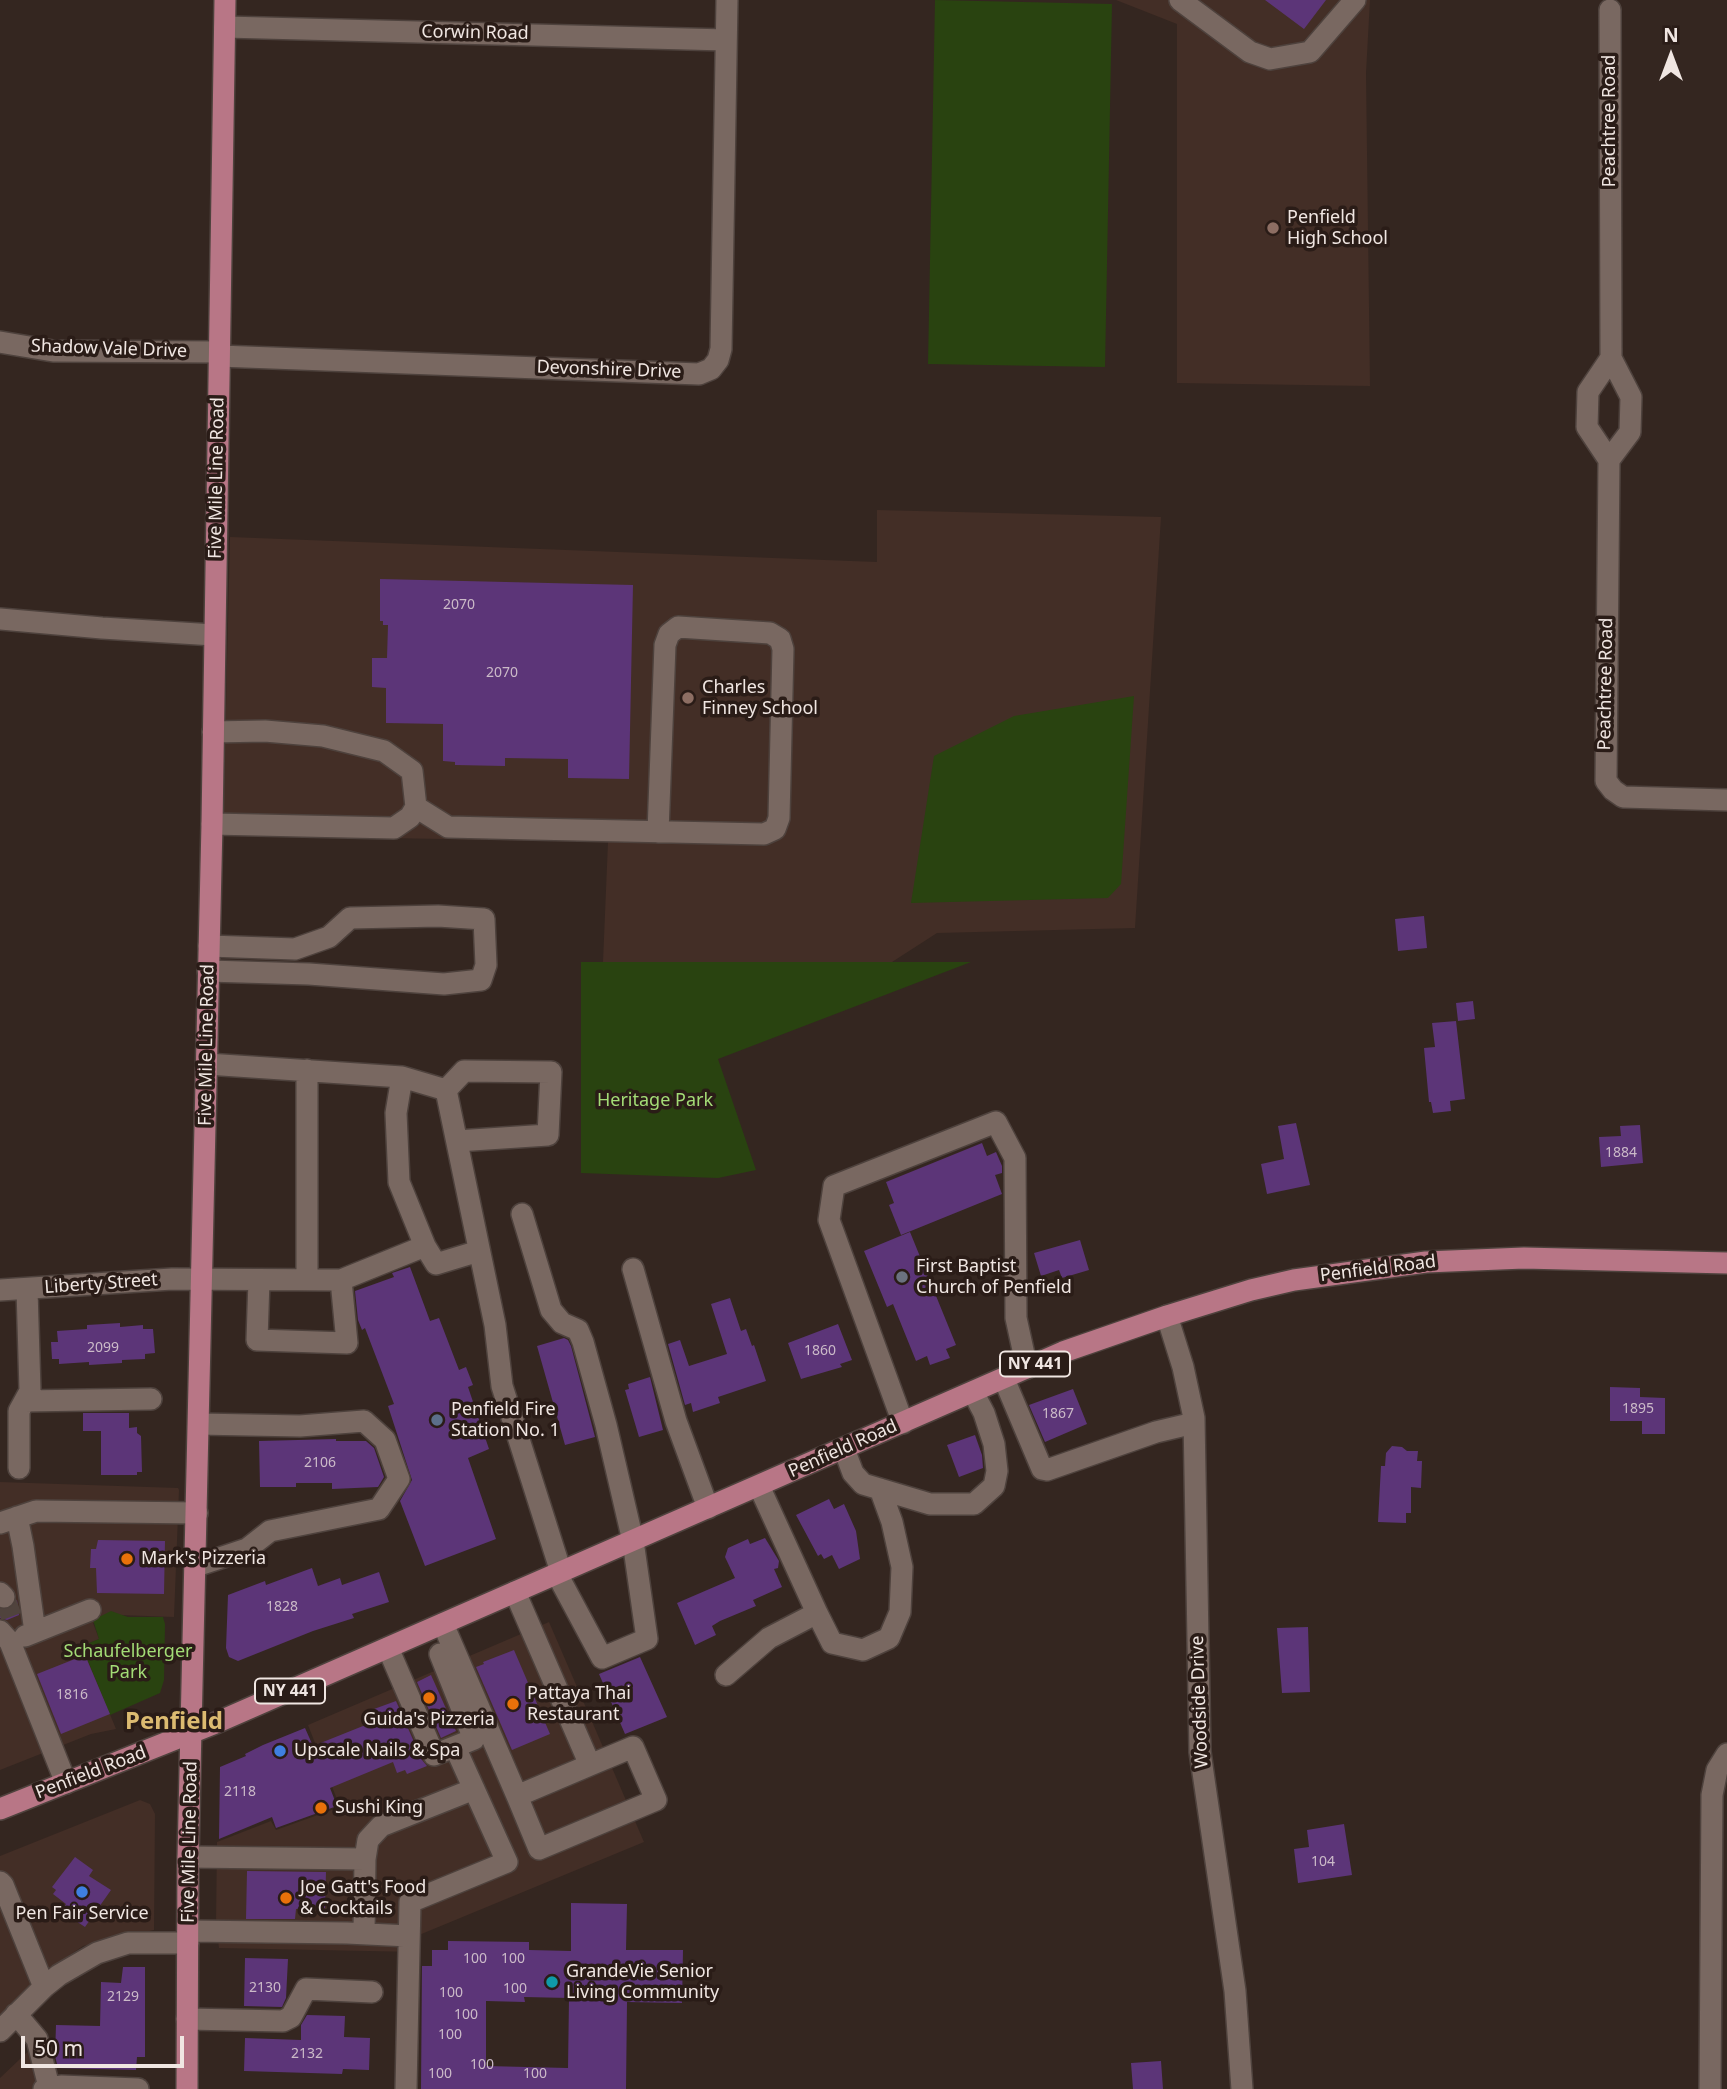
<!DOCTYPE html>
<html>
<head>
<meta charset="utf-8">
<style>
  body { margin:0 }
  #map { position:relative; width:1727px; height:2089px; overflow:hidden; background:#342620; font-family:"Noto Sans",sans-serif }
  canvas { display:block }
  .north { position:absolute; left:1636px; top:21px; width:70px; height:70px; -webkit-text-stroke:5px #2a1c17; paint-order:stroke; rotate:0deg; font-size:19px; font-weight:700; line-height:28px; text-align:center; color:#f0e6e2 }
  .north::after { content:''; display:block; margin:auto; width:24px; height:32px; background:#f0e6e2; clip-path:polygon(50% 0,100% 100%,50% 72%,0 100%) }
  .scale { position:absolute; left:21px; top:2036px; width:163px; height:32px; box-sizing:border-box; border:4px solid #f0e6e2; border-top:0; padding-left:9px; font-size:21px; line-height:24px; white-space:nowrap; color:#f0e6e2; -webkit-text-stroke:5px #2a1c17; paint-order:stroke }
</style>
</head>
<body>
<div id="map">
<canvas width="1727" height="2089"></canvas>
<div class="north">N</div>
<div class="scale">50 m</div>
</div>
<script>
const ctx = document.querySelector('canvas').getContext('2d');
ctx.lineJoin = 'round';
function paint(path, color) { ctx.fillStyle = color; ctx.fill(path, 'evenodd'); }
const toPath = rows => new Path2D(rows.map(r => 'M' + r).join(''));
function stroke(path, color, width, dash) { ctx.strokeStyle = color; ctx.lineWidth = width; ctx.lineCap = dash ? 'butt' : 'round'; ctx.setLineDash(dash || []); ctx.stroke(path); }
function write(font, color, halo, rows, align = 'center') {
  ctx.font = font + ' "Noto Sans",sans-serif'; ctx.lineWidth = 7; ctx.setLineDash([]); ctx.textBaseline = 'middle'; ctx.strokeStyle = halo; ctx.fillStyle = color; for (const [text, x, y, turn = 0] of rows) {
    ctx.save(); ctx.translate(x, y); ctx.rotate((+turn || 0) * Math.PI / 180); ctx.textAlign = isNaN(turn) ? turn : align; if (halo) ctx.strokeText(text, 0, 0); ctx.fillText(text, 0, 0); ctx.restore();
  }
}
paint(toPath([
  [1116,0,1370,0,1366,73,1370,386,1177,383,1177,24],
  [877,510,1161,517,1135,928,937,933,892,962,603,962,608,842,223,835,230,537,877,562],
  [0,1482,178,1488,179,1490,174,1617,119,1615,93,1623,99,1639,82,1646,116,1729,91,1734,0,1770],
  [549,1622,644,1842,419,1935,417,1952,219,1948,216,1924,217,1842,271,1821,276,1830,340,1807,308,1725],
  [140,1800,150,1804,155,1814,154,1930,83,1946,61,1961,0,2017,0,1856],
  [40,2040,54,2076,146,2079,146,2089,0,2089,0,2078]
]), '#432e26');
paint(toPath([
  [935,0,1112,4,1105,367,928,364],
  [1134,696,1121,884,1108,898,911,903,934,756,1014,716],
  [581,962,971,962,718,1059,756,1170,718,1178,581,1173],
  [111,1611,128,1617,163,1617,165,1624,164,1680,160,1693,110,1715,82,1646,99,1639,93,1620]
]), '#294310');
paint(toPath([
  [1265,0,1326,0,1304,29],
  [380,579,633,585,629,779,568,778,568,759,505,758,505,766,455,765,455,762,443,761,443,724,386,723,386,688,372,687,372,658,387,658,388,625,383,625,383,621,380,621],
  [1424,916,1427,948,1398,951,1395,919],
  [1473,1001,1475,1019,1458,1021,1456,1003],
  [1456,1021,1465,1099,1450,1101,1451,1111,1433,1113,1431,1102,1429,1102,1424,1048,1435,1047,1432,1023],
  [1296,1123,1310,1185,1267,1194,1261,1164,1284,1159,1278,1126],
  [1640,1125,1643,1163,1601,1167,1599,1137,1621,1136,1620,1126],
  [982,1143,987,1156,996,1152,1002,1166,1002,1173,995,1175,1002,1194,901,1235,889,1205,894,1203,886,1182],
  [910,1232,956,1345,946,1349,950,1358,930,1365,927,1356,916,1361,893,1304,887,1307,864,1251],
  [1080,1240,1089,1270,1062,1278,1059,1270,1041,1276,1034,1253],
  [410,1267,430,1321,439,1318,459,1370,466,1367,473,1385,468,1387,489,1449,468,1458,496,1539,425,1566,400,1501,412,1480,388,1406,394,1404,365,1328,362,1330,358,1320,355,1291,394,1277,392,1273],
  [730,1298,741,1331,746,1329,752,1346,754,1345,766,1381,718,1397,720,1403,693,1412,691,1403,685,1405,668,1344,680,1340,689,1366,727,1354,711,1304],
  [120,1323,120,1327,143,1325,143,1329,153,1329,155,1353,145,1354,145,1359,122,1360,122,1363,89,1365,89,1362,59,1364,59,1359,52,1359,51,1342,58,1342,57,1331,87,1329,87,1325],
  [838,1324,852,1360,840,1364,842,1367,801,1379,788,1343],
  [564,1338,568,1340,571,1346,595,1437,565,1445,537,1346],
  [650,1377,663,1430,639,1437,625,1390,629,1389,628,1384],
  [1610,1387,1640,1388,1640,1397,1665,1398,1665,1434,1642,1434,1642,1421,1610,1421],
  [1073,1389,1087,1424,1045,1442,1029,1405],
  [83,1413,129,1413,129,1428,137,1427,137,1433,141,1436,142,1472,137,1472,137,1475,101,1475,101,1431,83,1431],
  [975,1435,982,1455,983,1468,959,1477,947,1445],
  [336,1439,336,1441,366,1441,374,1448,384,1477,378,1487,332,1489,332,1483,296,1483,296,1487,260,1487,259,1441],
  [1392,1446,1402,1447,1407,1451,1418,1451,1417,1461,1422,1461,1421,1488,1411,1487,1411,1513,1406,1513,1406,1523,1378,1522,1381,1466,1385,1466,1386,1453],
  [829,1499,834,1509,844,1504,856,1531,860,1559,839,1569,832,1555,824,1559,821,1554,818,1556,796,1515],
  [765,1538,779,1561,778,1568,774,1569,782,1587,753,1600,756,1606,720,1621,712,1626,716,1635,695,1645,677,1603,735,1578,725,1557,728,1548,748,1539,750,1544],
  [98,1540,165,1541,164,1594,97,1593,96,1568,90,1568,91,1549,96,1549],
  [312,1568,318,1586,340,1578,342,1585,379,1572,389,1602,352,1614,354,1618,313,1631,238,1661,229,1657,226,1648,228,1595,265,1581,266,1585],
  [17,1600,19,1615,7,1620,0,1618,0,1609,8,1609],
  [1308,1627,1310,1692,1282,1693,1277,1628],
  [514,1650,550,1734,512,1750,476,1667,484,1664,483,1662],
  [85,1655,110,1714,61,1734,37,1674],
  [640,1657,667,1717,625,1734,599,1674],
  [431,1675,456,1731,441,1738,417,1682],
  [396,1701,422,1760,427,1766,407,1774,405,1770,397,1773,393,1762,330,1788,337,1806,276,1828,272,1817,219,1839,220,1767,246,1756,245,1754,263,1745,305,1728,313,1746,378,1720,374,1709],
  [1344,1824,1352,1875,1298,1883,1294,1849,1309,1847,1307,1830],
  [75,1857,93,1870,89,1876,111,1890,85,1927,61,1911,66,1904,53,1894,56,1890,52,1887],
  [247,1871,326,1872,325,1908,296,1909,295,1919,246,1919],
  [571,1903,627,1904,626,1950,683,1950,682,2003,627,2002,626,2089,421,2089,422,1966,432,1966,432,1950,448,1950,448,1941,529,1942,529,1950,571,1951],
  [524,1997,569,1998,568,2068,486,2066,486,2001,525,2002],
  [245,1958,288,1959,286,1998,282,2007,244,2006],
  [123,1967,145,1967,145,2057,137,2057,136,2070,58,2068,55,2056,56,2025,100,2026,101,1982,121,1983],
  [307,2015,345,2016,344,2037,370,2038,369,2070,343,2069,342,2074,244,2071,245,2038,301,2040,301,2025],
  [1161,2061,1163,2089,1133,2089,1131,2063]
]), '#5c3578');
stroke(toPath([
  [4,1597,12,1618]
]), '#50433d', 21, [21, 10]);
const minor = toPath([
  [1180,0,1250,52,1270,59,1310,52,1355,0],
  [1610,10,1611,358,1631,397,1630,432,1609,460,1606,781,1613,790,1623,797,1727,800],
  [225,27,726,40],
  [0,342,53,351,219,352],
  [219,356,699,374,711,369,718,360,721,349,727,0],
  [1609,460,1587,427,1588,392,1611,358],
  [0,619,102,628,214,635],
  [416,807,448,827,532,829,764,834,775,829,779,818,783,649,780,639,770,633,678,627,669,634,665,645,658,832],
  [212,824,394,828,410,817,416,807,412,771,384,751,323,736,265,731,213,732],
  [208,971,309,974,444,984,481,980,486,965,484,919,438,916,350,918,329,937,295,949,209,946],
  [207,1064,402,1077,446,1090,495,1325,502,1386,561,1572],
  [402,1077,396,1113,399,1182,425,1246],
  [446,1090,464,1071,551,1072,548,1135,457,1141],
  [522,1214,551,1310,562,1323,578,1330,583,1342,606,1425,633,1541,647,1639,602,1658,557,1574],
  [633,1269,676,1421,708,1508],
  [259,1280,257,1340,347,1343,341,1280],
  [307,1280,307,1070],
  [0,1290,172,1279,341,1280,425,1246,436,1264,479,1251],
  [1167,1316,1183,1367,1194,1418,1200,1752,1235,1991,1242,2089],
  [1004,1379,1042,1469,1047,1470,1156,1432,1194,1423],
  [25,1401,151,1399],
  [903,1423,829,1220,834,1186,996,1122,1015,1158,1016,1318,1027,1368],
  [844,1449,853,1473,863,1484,930,1504,974,1504,994,1486,997,1471,994,1444,984,1413,973,1392],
  [19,1468,19,1411,30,1391,27,1289],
  [17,1517,23,1546,35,1632],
  [0,1523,36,1511,197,1513],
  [196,1566,247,1549,270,1531,379,1509,399,1479,385,1440,364,1421,300,1426,199,1424],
  [0,1593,4,1597],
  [817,1613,832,1643,863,1650,889,1638,900,1612,902,1567,892,1522,880,1489],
  [443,1624,517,1796,590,1765,515,1592],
  [0,1631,10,1642,66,1783],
  [25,1636,90,1610],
  [388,1648,434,1755,474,1739,440,1654],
  [726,1675,769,1638,817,1613,759,1486],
  [517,1796,539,1849,656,1800,633,1747,590,1765],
  [188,1857,365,1859,364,1934],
  [365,1859,368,1840,381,1826,474,1789],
  [0,1882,3,1885,44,1987],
  [188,1931,347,1933,409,1936],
  [16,2014,37,2039,49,2087],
  [187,2019,283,2021,291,2017,306,1989,372,1992],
  [0,2031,44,1987,59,1975,97,1953,128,1943,188,1943],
  [44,2089,61,2086,138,2089],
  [406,2089,410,1902,507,1862,455,1747],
  [1710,2089,1712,1795,1717,1770,1727,1754]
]);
const major = toPath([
  [0,1809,218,1722,1063,1352,1167,1316,1251,1290,1294,1280,1426,1262,1524,1258,1727,1263],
  [187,2089,188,1857,212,824,225,0]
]);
stroke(minor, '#4e423d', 24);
stroke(major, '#4e423d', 24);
stroke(minor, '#796861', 21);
stroke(major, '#b87686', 21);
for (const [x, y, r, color] of [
  [1273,228,7,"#8d6e63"],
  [688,698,7,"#8d6e63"],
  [902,1277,7,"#6b7280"],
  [437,1420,7,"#5c6f8a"],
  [127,1559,7,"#e8710a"],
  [429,1698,7,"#e8710a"],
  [513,1704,7,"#e8710a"],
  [280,1751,7,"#3f7fe0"],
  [321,1808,7,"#e8710a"],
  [82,1892,7,"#3f7fe0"],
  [286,1898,7,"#e8710a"],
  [552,1982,7,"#0f9aa8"]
]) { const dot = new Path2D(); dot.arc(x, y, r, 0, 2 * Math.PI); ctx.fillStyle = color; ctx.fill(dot); stroke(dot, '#2a1c17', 2.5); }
write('14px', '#cbbac8', null, [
  ["2070",459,605],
  ["2070",502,673],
  ["1884",1621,1153],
  ["2099",103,1348],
  ["1860",820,1351],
  ["1895",1638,1409],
  ["1867",1058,1414],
  ["2106",320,1463],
  ["1828",282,1607],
  ["1816",72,1695],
  ["2118",240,1792],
  ["104",1323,1862],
  ["100",475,1959],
  ["100",513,1959],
  ["2130",265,1988],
  ["100",515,1989],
  ["100",451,1993],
  ["2129",123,1997],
  ["100",466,2015],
  ["100",450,2035],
  ["2132",307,2054],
  ["100",482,2065],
  ["100",440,2074],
  ["100",535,2074]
]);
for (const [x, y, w] of [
  [1035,1364,70],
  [290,1691,70]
]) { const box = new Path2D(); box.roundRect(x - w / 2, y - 12.5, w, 25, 5); ctx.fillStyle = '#2a1c17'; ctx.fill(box); stroke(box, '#f0e6e2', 2); }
write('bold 16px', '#f0e6e2', null, [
  ["NY 441",1035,1364],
  ["NY 441",290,1691]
]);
write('18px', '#f0e6e2', '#2a1c17', [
  ["Corwin Road",475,33,1],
  ["Peachtree Road",1610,121,-90],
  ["Shadow Vale Drive",109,349,2],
  ["Devonshire Drive",609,370,2],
  ["Five Mile Line Road",217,478,-89],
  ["Peachtree Road",1606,684,-89],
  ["Five Mile Line Road",207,1045,-89],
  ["Penfield Road",1378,1269,-7],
  ["Liberty Street",101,1284,-4],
  ["Penfield Road",843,1449,-24],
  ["Woodside Drive",1200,1702,-92],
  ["Penfield Road",91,1773,-21],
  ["Five Mile Line Road",190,1842,-89]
]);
write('18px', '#f0e6e2', '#2a1c17', [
  ["Penfield",1287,218],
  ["High School",1287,239],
  ["Charles",702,688],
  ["Finney School",702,709],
  ["First Baptist",916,1267],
  ["Church of Penfield",916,1288],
  ["Penfield Fire",451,1410],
  ["Station No. 1",451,1431],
  ["Mark's Pizzeria",141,1559],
  ["Pattaya Thai",527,1694],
  ["Restaurant",527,1715],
  ["Guida's Pizzeria",429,1720,"center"],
  ["Upscale Nails & Spa",294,1751],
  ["Sushi King",335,1808],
  ["Joe Gatt's Food",300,1888],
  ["& Cocktails",300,1909],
  ["Pen Fair Service",82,1914,"center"],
  ["GrandeVie Senior",566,1972],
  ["Living Community",566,1993]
], 'left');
write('18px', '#a3dc76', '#2a1c17', [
  ["Heritage Park",655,1101],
  ["Schaufelberger",128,1652],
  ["Park",128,1673]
]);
write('bold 24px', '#dcbb71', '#2a1c17', [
  ["Penfield",174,1722]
]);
</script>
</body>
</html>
